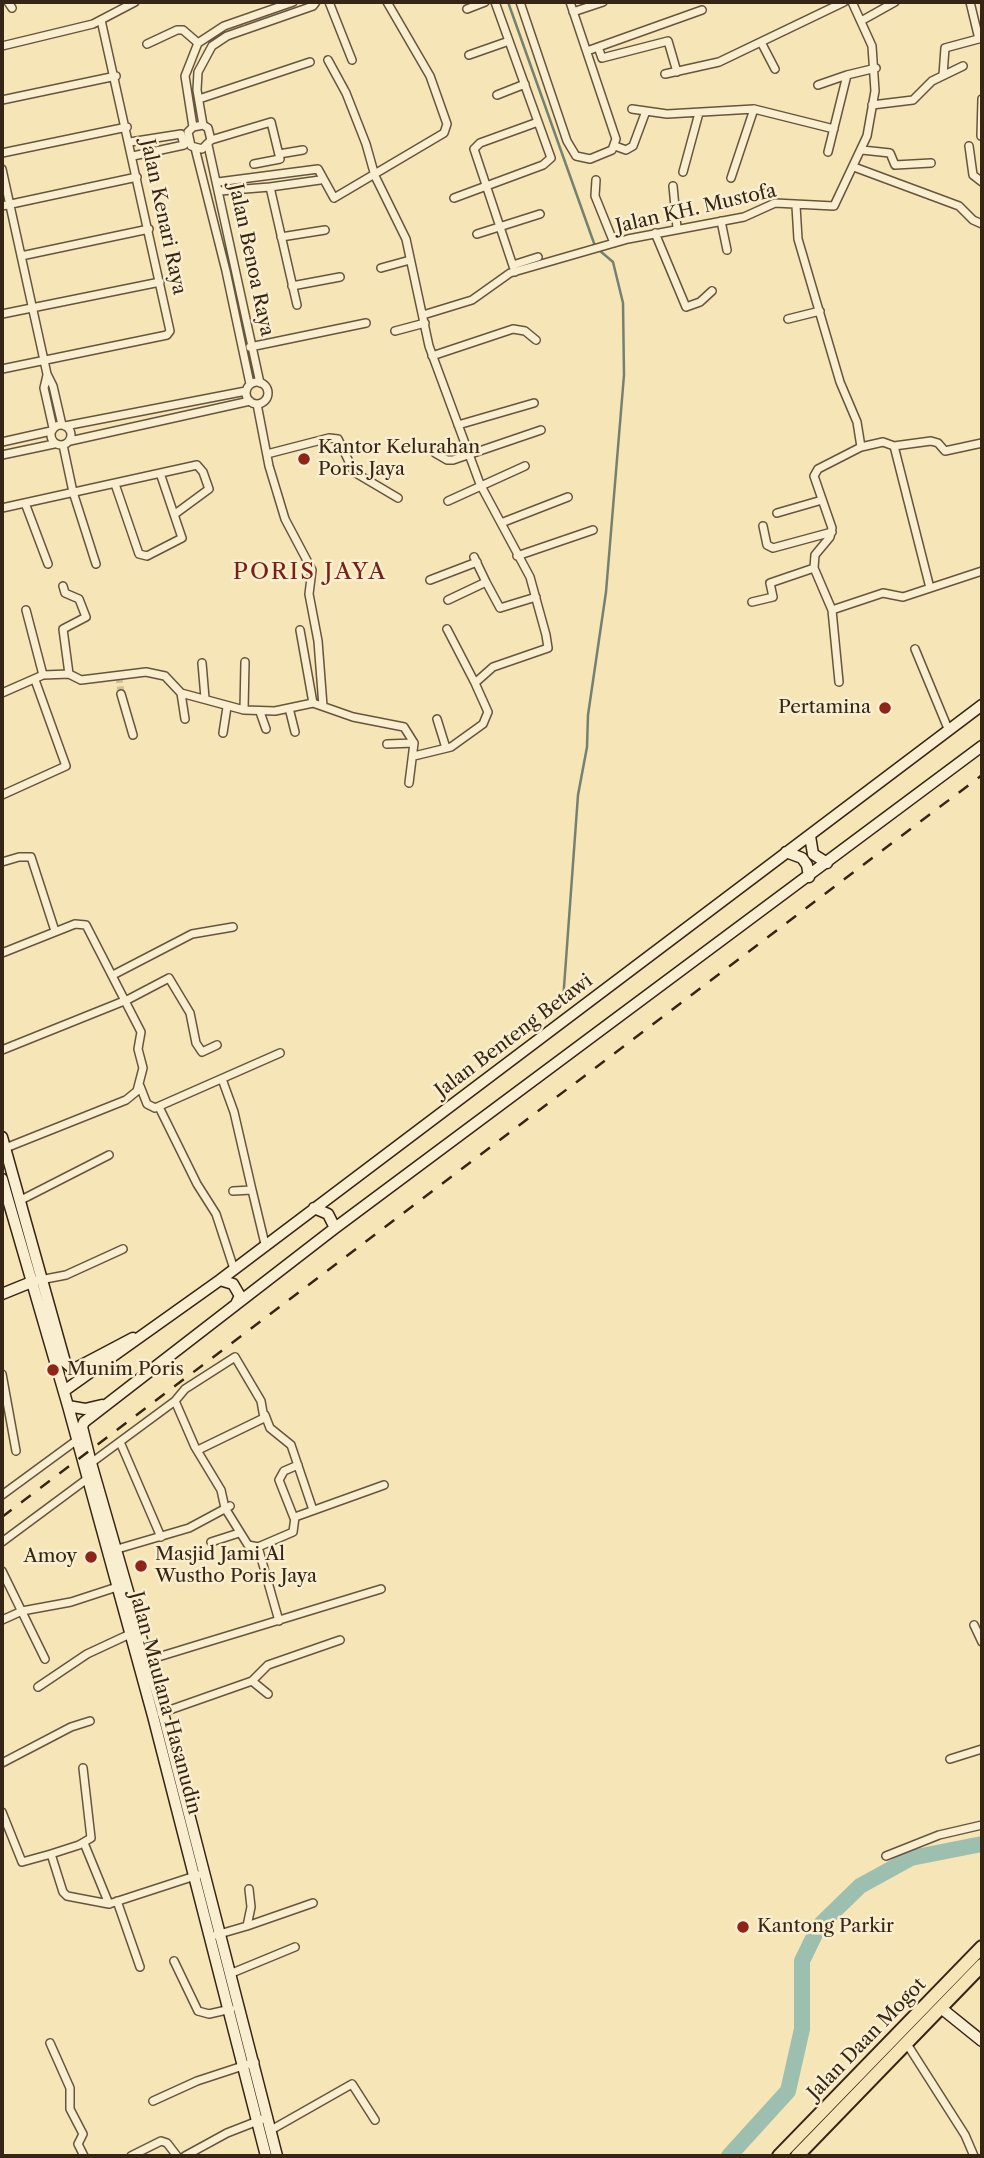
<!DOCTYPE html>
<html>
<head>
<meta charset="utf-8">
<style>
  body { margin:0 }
  #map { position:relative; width:984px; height:2158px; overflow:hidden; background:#f6e5b7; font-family:"Libre Caslon Text",serif }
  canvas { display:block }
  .frame { position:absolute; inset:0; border:4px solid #362514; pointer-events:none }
</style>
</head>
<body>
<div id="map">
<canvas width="984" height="2158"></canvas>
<div class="frame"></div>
</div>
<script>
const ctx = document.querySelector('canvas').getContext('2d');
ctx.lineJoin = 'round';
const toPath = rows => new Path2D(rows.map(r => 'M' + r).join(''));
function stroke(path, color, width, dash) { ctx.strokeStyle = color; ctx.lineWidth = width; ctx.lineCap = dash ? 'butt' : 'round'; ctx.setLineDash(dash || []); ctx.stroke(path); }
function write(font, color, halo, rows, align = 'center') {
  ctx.font = font + ' "Libre Caslon Text",serif'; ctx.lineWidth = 5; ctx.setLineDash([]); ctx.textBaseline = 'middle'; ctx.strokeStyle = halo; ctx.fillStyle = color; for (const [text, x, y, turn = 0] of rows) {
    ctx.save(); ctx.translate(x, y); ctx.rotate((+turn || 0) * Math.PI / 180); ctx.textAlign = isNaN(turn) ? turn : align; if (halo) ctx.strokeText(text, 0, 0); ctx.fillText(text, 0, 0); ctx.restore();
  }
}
stroke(toPath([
  [508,2,595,246],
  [563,1001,578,795,587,747,588,715,606,592,624,375,623,303,613,262,599,250]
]), '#748171', 2.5);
stroke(toPath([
  [729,2156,788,2091,802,2029,802,1961,819,1926,860,1886,911,1858,982,1844]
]), '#9dbfaf', 16);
stroke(toPath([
  [119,676,121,694]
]), '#d0bf96', 7, [7, 3.5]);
const street = toPath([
  [8,2,12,8],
  [329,2,352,60],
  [520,2,567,141,576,156,590,159,612,150,616,139,570,2],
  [970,2,979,39],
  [467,9,485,2],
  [573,12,603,2],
  [861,21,895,2],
  [761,42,775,69],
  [147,44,177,30,183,30,198,43],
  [2,46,93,24,135,2],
  [598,47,602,58,668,41,677,72],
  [587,51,702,10],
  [469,55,509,41],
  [328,60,346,93,366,144,375,176,406,239,429,346,480,484,530,577,546,635,548,648,493,667,475,683,488,712,483,724,451,747,414,756],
  [665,74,719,62,844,2],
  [943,75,945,48,982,38],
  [818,85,847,75],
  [497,95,525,84],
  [199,99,310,62],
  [2,100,116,76],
  [872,105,913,100,932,81,963,66],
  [632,109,667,114,754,109,834,129],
  [203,125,197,90,198,72,212,46,227,36,313,6,316,2],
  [193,127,185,76,198,43,224,26,293,2],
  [981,136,982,99],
  [211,140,208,128,203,125,193,127,188,132,191,146,202,149,211,140,271,122,280,159,254,164],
  [130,142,181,134,184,145,133,156],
  [208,145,260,383],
  [615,146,626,150,633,146,646,111],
  [969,146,973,175,982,182],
  [195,148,226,271,250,384],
  [862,150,890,153,895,165,931,163],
  [828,152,847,75,876,68],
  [2,153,127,127],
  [279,154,303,150],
  [854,167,959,206,973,220,982,224],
  [2,169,47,374,53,386,62,425],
  [683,172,699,113],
  [731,178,754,109],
  [596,180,595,196,614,243],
  [218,182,318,169,334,198,444,133,447,124,430,76,387,2],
  [673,186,677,228],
  [270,187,320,180],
  [220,191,270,187,297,305],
  [454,198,543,165,551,158,495,2],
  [2,206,137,177],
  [796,206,798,239,840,382,857,422,861,447,818,469,814,476,832,528,830,537,815,555,814,568,832,610,839,682],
  [721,221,727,250],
  [655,233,686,307,700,302,712,291],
  [477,234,540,214],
  [281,237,325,230],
  [21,256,149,229],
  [513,265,538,257],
  [381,268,410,260],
  [515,272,474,149,480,143,538,122],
  [292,286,340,277],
  [2,314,160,282],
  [423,315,472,300,510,273,628,239,744,217,775,203,834,206,867,136,875,91,872,46,852,2],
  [788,319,820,311],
  [395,331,425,323],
  [250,347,366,323],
  [432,356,513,329,525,331,536,340],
  [2,369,167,335,170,331,101,20],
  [47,375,44,388,53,428],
  '246 393a11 11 0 1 1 22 0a11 11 0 1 1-22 0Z',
  [257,404,269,466,285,519,312,570,309,594,318,641,323,706],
  '51 435a10 10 0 1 1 20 0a10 10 0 1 1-20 0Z',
  [458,425,534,403],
  [65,426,246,391],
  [70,441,250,401],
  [2,442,51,431],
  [63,445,73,492,96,564],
  [894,446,931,441,938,443,945,451,982,443],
  [861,447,883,442,894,446,930,588],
  [435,453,447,460,453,460,541,430],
  [267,454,329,438,338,439,354,472,398,498],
  [2,455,54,444],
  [115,484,139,554,147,556,182,538,160,473],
  [448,501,525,466],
  [25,503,48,564],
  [2,508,197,465,203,472,209,489,175,514],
  [777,513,822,500],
  [501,523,568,497],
  [763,526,767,545,773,548,832,532],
  [517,556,593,530],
  [474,557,486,582],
  [430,580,477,562],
  [63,586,65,593,79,599,86,617,63,629,69,674],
  [448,600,486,582,500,608,536,597],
  [752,602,773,597,770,583,814,568],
  [26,610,43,675],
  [832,610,883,593,903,597,982,571],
  [447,629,475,683],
  [300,630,313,703],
  [915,649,949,731],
  [202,663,205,698],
  [2,693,43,675,69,674,81,680,146,672,165,676,181,693,244,710,275,711,313,703,353,717,404,727,414,743,409,783],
  [181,693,185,719],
  [121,694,133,735],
  [289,708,295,732],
  [244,710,245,662],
  [260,712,266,729],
  [437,719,446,748],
  [223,733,227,707],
  [387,744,414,743],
  [2,795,66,766,35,680],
  [2,862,19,857,31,857,55,931],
  [2,953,75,924,86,925,141,1032,138,1049,143,1068,137,1091,126,1100,3,1149],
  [113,975,192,934,233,927],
  [2,1050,129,999,169,978,190,1013,196,1043,202,1052,217,1045],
  [222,1079,234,1112,252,1190],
  [140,1086,147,1104,155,1108,280,1053],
  [159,1107,197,1184,216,1214,234,1269],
  [233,1191,252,1190,265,1244],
  [19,1201,109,1155],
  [40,1280,66,1275,123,1249],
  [2,1374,16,1451],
  [265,1415,270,1428,291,1445,313,1510],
  [120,1442,161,1537],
  [198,1450,264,1418,261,1401,235,1357,185,1389,175,1401,195,1447,221,1490,225,1508,248,1545,258,1547,293,1532,295,1517,384,1485],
  [91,1463,175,1401],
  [2,1495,77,1440],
  [294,1518,279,1480,284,1471,298,1465],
  [2,1542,91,1476],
  [211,1542,239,1533],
  [258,1547,279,1621],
  [114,1550,189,1528,230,1506],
  [2,1571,45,1659],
  [2,1620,22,1611,71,1602,117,1587],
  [974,1625,982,1642],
  [145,1661,381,1589],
  [252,1681,268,1665,340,1640],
  [38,1687,87,1654,130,1634],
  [161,1713,252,1681,268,1694],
  [950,1759,982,1749],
  [2,1763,71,1727,90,1721],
  [2,1812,22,1862,51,1854,63,1892,67,1896,109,1904],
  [84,1843,109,1904],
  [51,1854,79,1845,91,1838,83,1768],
  [886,1856,939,1835,982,1825],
  [117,1901,140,1967],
  [109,1904,198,1875],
  [247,1926,313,1903],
  [216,1935,247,1926,251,1907,249,1889],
  [174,1961,198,2011,209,2014,231,2009],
  [232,1973,295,1947],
  [50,2043,70,2088,70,2109,83,2134,78,2144,84,2156],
  [907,2044,965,2135,974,2156],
  [153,2101,197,2081,255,2062],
  [271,2130,352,2084,375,2120],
  [131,2156,161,2141,167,2143,177,2156],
  [185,2156,227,2133,268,2117]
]);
const secondary = toPath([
  [810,836,813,854,827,863],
  [786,852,802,858,807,865,809,877],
  [2,1137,65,1362,72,1368,78,1367,133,1338],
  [2,1179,68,1406,153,1716,266,2156],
  [314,1208,328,1214,335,1228],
  [220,1280,233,1284,240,1296,237,1302],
  [2,1294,34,1281],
  [64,1391,220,1280,982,705],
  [68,1406,85,1409,102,1405],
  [941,2008,982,2041],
  [277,2156,163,1713,91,1463,82,1427,84,1422,335,1228,982,746]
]);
const highway = toPath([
  [779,2156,982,1947],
  [797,2156,982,1965]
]);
stroke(street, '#66553d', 10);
stroke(secondary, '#362514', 13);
stroke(highway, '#362514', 16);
stroke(street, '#f9eed0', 7);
stroke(secondary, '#f9eed0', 10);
stroke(highway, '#f6e5b7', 12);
stroke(toPath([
  [2,1517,982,775]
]), '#362514', 2.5, [12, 12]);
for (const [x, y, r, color] of [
  [304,459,7,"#8f2418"],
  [885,708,7,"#8f2418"],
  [53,1370,7,"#8f2418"],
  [91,1557,7,"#8f2418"],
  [141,1566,7,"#8f2418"],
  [743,1927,7,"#8f2418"]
]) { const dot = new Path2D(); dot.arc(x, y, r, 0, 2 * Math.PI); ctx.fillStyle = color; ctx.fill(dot); stroke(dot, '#f9eed0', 2.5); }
write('19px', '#362514', '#f9eed0', [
  ["Jalan KH. Mustofa",696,209,-13],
  ["Jalan Kenari Raya",163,217,78],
  ["Jalan Benoa Raya",251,260,78],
  ["Jalan Benteng Betawi",514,1036,-37],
  ["Jalan Maulana Hasanudin",165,1703,75],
  ["Jalan Daan Mogot",867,2039,-46]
]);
write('19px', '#362514', '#f9eed0', [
  ["Kantor Kelurahan",318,448],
  ["Poris Jaya",318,470],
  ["Pertamina",871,708,"right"],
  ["Munim Poris",67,1370],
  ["Masjid Jami Al",155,1555],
  ["Wustho Poris Jaya",155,1577],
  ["Amoy",77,1557,"right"],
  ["Kantong Parkir",757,1927]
], 'left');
ctx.letterSpacing = '2px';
write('23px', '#7a1f14', '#f9eed0', [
  ["PORIS JAYA",310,572]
]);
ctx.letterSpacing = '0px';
</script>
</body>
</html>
